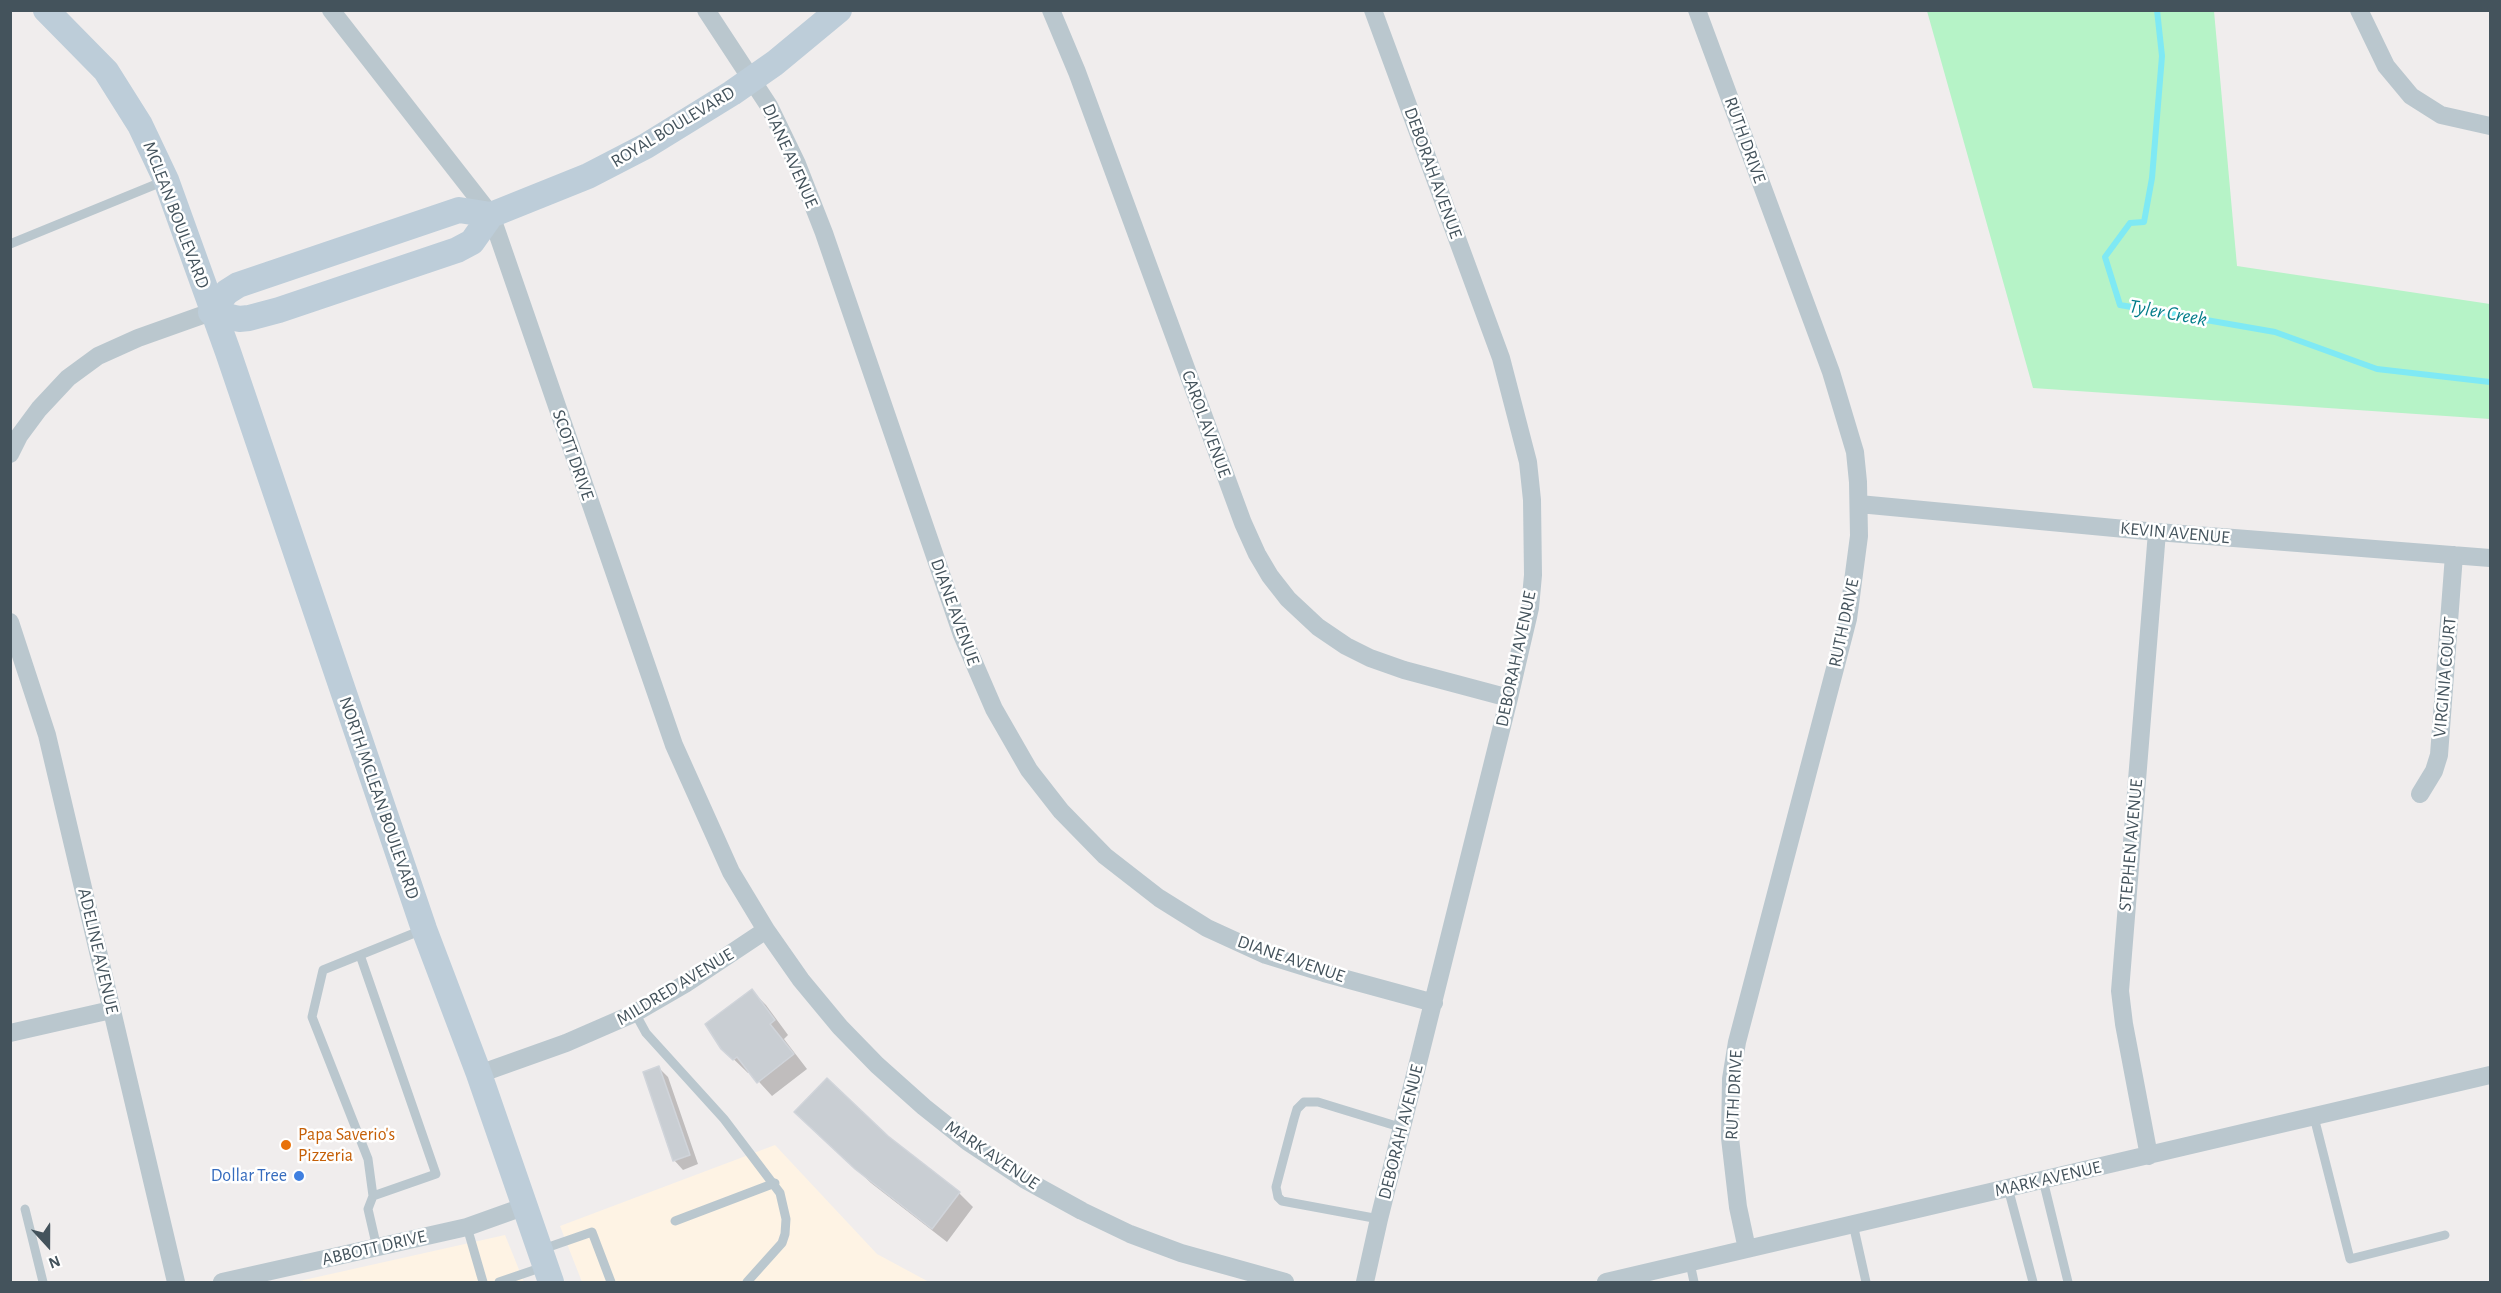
<!DOCTYPE html>
<html>
<head>
<meta charset="utf-8">
<style>
  body { margin:0 }
  #map { position:relative; width:2501px; height:1293px; overflow:hidden; background:#f0eded; font-family:"Alegreya Sans",sans-serif }
  canvas { display:block }
  .frame { position:absolute; inset:0; border:12px solid #44535c; pointer-events:none }
  .north { position:absolute; left:18px; top:1215px; width:60px; height:60px; -webkit-text-stroke:4px #fff; paint-order:stroke; rotate:159deg; font-size:16px; font-weight:700; line-height:24px; text-align:center; color:#44535c }
  .north::after { content:''; display:block; margin:auto; width:21px; height:27px; background:#44535c; clip-path:polygon(50% 0,100% 100%,50% 72%,0 100%) }
</style>
</head>
<body>
<div id="map">
<canvas width="2501" height="1293"></canvas>
<div class="frame"></div>
<div class="north">N</div>
</div>
<script>
const ctx = document.querySelector('canvas').getContext('2d');
ctx.lineJoin = 'round';
function paint(path, color) { ctx.fillStyle = color; ctx.fill(path, 'evenodd'); }
const toPath = rows => new Path2D(rows.map(r => 'M' + r).join(''));
function stroke(path, color, width, dash) { ctx.strokeStyle = color; ctx.lineWidth = width; ctx.lineCap = dash ? 'butt' : 'round'; ctx.setLineDash(dash || []); ctx.stroke(path); }
function write(font, color, halo, rows, align = 'center') {
  ctx.font = font + ' "Alegreya Sans",sans-serif'; ctx.lineWidth = 5; ctx.setLineDash([]); ctx.textBaseline = 'middle'; ctx.strokeStyle = halo; ctx.fillStyle = color; for (const [text, x, y, turn = 0] of rows) {
    ctx.save(); ctx.translate(x, y); ctx.rotate((+turn || 0) * Math.PI / 180); ctx.textAlign = isNaN(turn) ? turn : align; if (halo) ctx.strokeText(text, 0, 0); ctx.fillText(text, 0, 0); ctx.restore();
  }
}
paint(toPath([
  [775,1145,877,1254,929,1282,582,1282,560,1226],
  [505,1235,524,1282,295,1282]
]), '#fef3e4');
paint(toPath([
  [1927,11,2214,11,2237,266,2490,304,2490,419,2033,388]
]), '#b6f3c7');
paint(toPath([
  [752,991,766,1005,788,1035,784,1039,807,1069,772,1096,750,1072,748,1073,722,1048],
  [659,1068,668,1077,698,1164,683,1170,674,1160],
  [811,1126,887,1137,959,1193,973,1207,947,1242,871,1183]
]), '#0003');
stroke(toPath([
  [2157,10,2162,56,2152,178,2144,222,2130,223,2105,257,2120,305,2275,332,2377,369,2490,382]
]), '#7fe9f4', 6);
const building = toPath([
  [752,989,775,1020,770,1024,794,1054,757,1083,737,1057,733,1060,721,1049,705,1024,752,989],
  [659,1066,690,1155,673,1161,643,1072,659,1066],
  [827,1078,888,1136,960,1192,932,1229,855,1169,794,1112,827,1078]
]);
paint(building, '#c9ced3');
stroke(building, '#d0d4da', 1.5);
stroke(toPath([
  [10,244,164,181],
  [360,955,436,1174,373,1196],
  [635,1013,646,1033,724,1119,780,1193,786,1219,785,1234,782,1243,747,1282],
  [2314,1117,2350,1259,2445,1235],
  [2043,1180,2068,1282],
  [2008,1188,2033,1282],
  [25,1209,43,1282],
  [1379,1219,1282,1201,1278,1197,1276,1187,1294,1119,1297,1109,1304,1102,1318,1102,1403,1128],
  [675,1221,775,1183],
  [1853,1224,1866,1282],
  [467,1227,483,1282],
  [377,1248,368,1209,373,1196,368,1159,312,1017,323,970,422,930],
  [543,1249,592,1232,611,1282],
  [1690,1263,1694,1282],
  [499,1282,543,1267]
]), '#bac7ce', 9);
stroke(toPath([
  [331,10,491,215,674,745,731,872,766,930,801,980,840,1027,877,1065,924,1107,968,1142,1024,1179,1082,1211,1130,1234,1181,1253,1285,1282],
  [706,10,769,106,797,164,824,233,962,635,994,709,1029,770,1061,811,1105,856,1159,898,1207,928,1266,955,1324,973,1434,1003],
  [1051,10,1077,72,1243,523,1257,554,1270,576,1288,599,1318,627,1346,646,1370,658,1404,670,1509,698],
  [1697,10,1831,372,1855,452,1858,482,1859,536,1848,619,1737,1042,1731,1079,1730,1138,1738,1207,1747,1249],
  [2359,10,2386,66,2411,96,2441,115,2490,126],
  [10,454,19,436,39,409,68,378,98,356,138,338,211,312],
  [1859,504,2157,532,2490,558],
  [10,622,47,735,176,1282],
  [2420,794,2434,771,2439,755,2454,555],
  [10,1033,111,1010],
  [479,1074,566,1043,635,1013,685,984,766,930],
  [2149,1156,2124,1024,2120,991,2157,532],
  [222,1282,467,1227,523,1207],
  [1365,1282,1379,1219,1509,698,1530,608,1533,575,1532,500,1528,462,1501,358,1373,10],
  [1606,1282,2490,1075]
]), '#bac7ce', 18);
stroke(toPath([
  [46,10,106,71,140,125,166,180,228,352,424,929,479,1074,551,1282],
  [211,312,227,292,238,285,459,210,491,215,588,176,646,146,732,93,775,63,839,10],
  [211,312,239,319,249,318,279,310,457,250,472,242,491,215]
]), '#bdcdd9', 26);
for (const [x, y, r, color] of [
  [286,1145,6,"#e8710a"],
  [299,1176,6,"#3f7fe0"]
]) { const dot = new Path2D(); dot.arc(x, y, r, 0, 2 * Math.PI); ctx.fillStyle = color; ctx.fill(dot); stroke(dot, '#fff', 2); }
write('18px', '#44535c', '#fff', [
  ["ROYAL BOULEVARD",673,127,-31],
  ["RUTH DRIVE",1745,140,70],
  ["DIANE AVENUE",790,156,66],
  ["DEBORAH AVENUE",1433,173,70],
  ["MCLEAN BOULEVARD",176,215,69],
  ["CAROL AVENUE",1206,424,70],
  ["SCOTT DRIVE",573,455,71],
  ["KEVIN AVENUE",2175,533,5],
  ["DIANE AVENUE",955,612,70],
  ["RUTH DRIVE",1844,623,-78],
  ["DEBORAH AVENUE",1516,659,-78],
  ["VIRGINIA COURT",2445,677,-85],
  ["NORTH MCLEAN BOULEVARD",379,798,71],
  ["STEPHEN AVENUE",2131,845,-85],
  ["ADELINE AVENUE",98,951,77],
  ["DIANE AVENUE",1291,959,19],
  ["MILDRED AVENUE",675,987,-31],
  ["RUTH DRIVE",1734,1095,-87],
  ["DEBORAH AVENUE",1401,1132,-76],
  ["MARK AVENUE",992,1155,34],
  ["MARK AVENUE",2048,1179,-13],
  ["ABBOTT DRIVE",374,1248,-13]
]);
write('18px', '#c56008', '#fff', [
  ["Papa Saverio's",298,1135],
  ["Pizzeria",298,1156]
], 'left');
write('18px', '#366cbe', '#fff', [
  ["Dollar Tree",287,1176]
], 'right');
write('italic 20px', '#047d8a', '#fff', [
  ["Tyler Creek",2168,313,10]
]);
</script>
</body>
</html>
